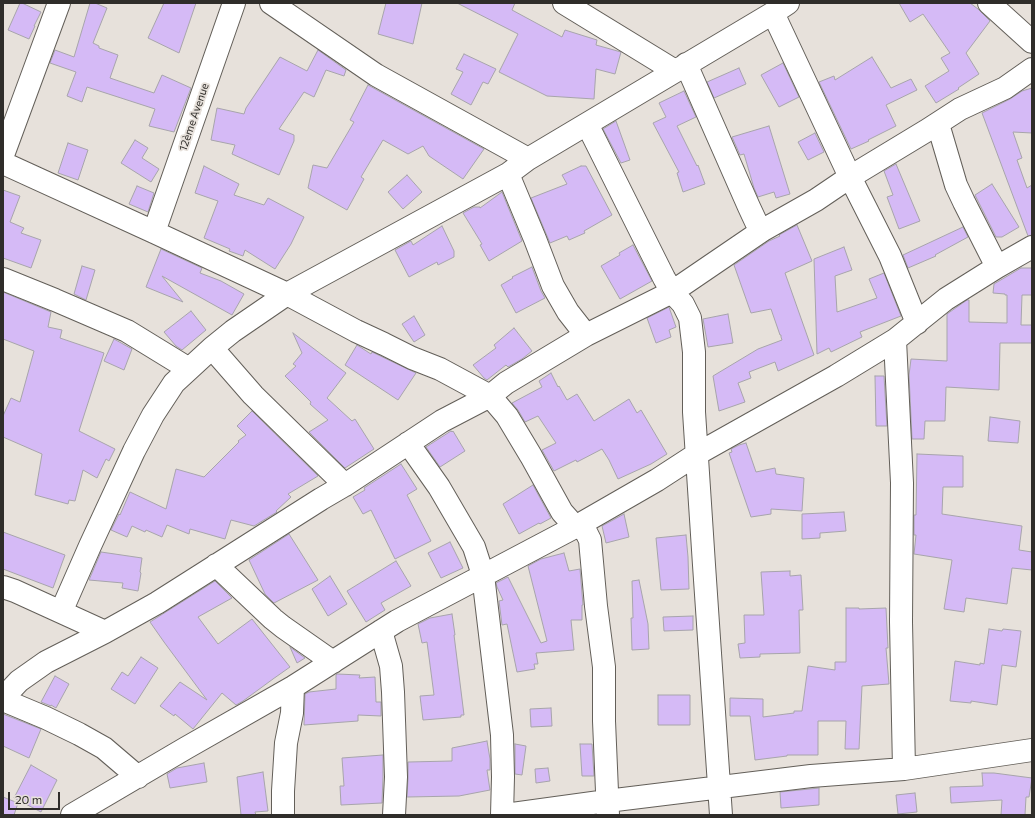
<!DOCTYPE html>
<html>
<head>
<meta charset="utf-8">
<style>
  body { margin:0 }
  #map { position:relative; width:1035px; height:818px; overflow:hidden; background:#e7e1db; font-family:Commissioner,sans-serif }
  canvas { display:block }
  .frame { position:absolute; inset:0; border:4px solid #2f2d2a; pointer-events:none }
  .scale { position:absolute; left:8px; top:792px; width:52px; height:18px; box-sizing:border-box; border:2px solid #2f2d2a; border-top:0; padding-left:5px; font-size:12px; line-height:14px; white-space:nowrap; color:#2f2d2a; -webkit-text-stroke:3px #e7e1db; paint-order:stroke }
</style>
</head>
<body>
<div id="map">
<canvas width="1035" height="818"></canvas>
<div class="frame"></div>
<div class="scale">20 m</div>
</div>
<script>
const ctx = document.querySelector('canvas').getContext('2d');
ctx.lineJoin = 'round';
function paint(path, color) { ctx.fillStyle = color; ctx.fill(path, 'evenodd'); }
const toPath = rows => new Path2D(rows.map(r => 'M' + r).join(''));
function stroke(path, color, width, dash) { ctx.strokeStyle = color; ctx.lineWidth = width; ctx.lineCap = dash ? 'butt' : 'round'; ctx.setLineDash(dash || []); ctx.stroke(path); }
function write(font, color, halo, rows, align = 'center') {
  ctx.font = font + ' Commissioner,sans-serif'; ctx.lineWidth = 3.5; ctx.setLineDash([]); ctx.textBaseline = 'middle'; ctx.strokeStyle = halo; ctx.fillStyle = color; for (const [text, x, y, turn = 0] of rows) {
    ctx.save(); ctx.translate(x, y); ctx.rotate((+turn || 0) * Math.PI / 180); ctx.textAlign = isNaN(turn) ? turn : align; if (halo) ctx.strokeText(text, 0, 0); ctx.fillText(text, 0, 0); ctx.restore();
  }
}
const building = toPath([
  [20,3,22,3,41,12,34,26,35,26,29,39,8,30,20,3],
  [90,3,95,3,107,8,93,43,99,46,99,48,118,55,110,78,154,93,162,75,191,88,174,132,149,126,155,109,87,87,82,102,67,96,76,72,50,63,55,50,74,57,90,3],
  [164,3,196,3,179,53,148,38,164,3],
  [386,3,422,3,413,44,378,34,386,3],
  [457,3,515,3,512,10,562,37,565,30,597,40,596,45,621,52,615,74,596,69,594,99,547,96,499,72,518,34,457,3],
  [899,3,970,3,978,9,990,21,966,53,979,74,958,88,959,89,936,103,925,86,949,71,941,58,950,53,923,14,910,22,899,3],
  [318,50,346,70,344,76,326,70,314,97,304,92,279,129,294,135,294,141,279,175,232,154,235,145,211,140,217,108,244,114,246,108,280,57,307,71,318,50],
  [464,54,496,69,488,84,483,82,471,105,451,94,463,72,456,69,464,54],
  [872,57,891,88,911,79,917,90,886,105,896,126,868,140,869,141,851,149,819,82,834,76,835,80,872,57],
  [783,63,799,97,779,107,761,75,783,63],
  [739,68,746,84,714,98,707,82,739,68],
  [368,85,484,149,463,179,429,156,423,146,408,154,383,140,361,177,364,179,347,210,308,188,313,165,327,168,354,122,350,120,368,85],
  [1032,88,1032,133,1013,132,1022,158,1017,160,1027,188,1032,185,1032,235,1028,236,982,113,1010,99,1022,91,1032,88],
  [684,91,696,117,677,126,697,166,698,165,705,184,683,192,677,173,679,172,653,123,666,117,659,103,684,91],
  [616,121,630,160,621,163,603,129,616,121],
  [769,126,790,194,776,198,774,192,758,197,754,188,744,154,740,155,732,137,769,126],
  [815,133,824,152,808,160,798,142,815,133],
  [135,140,148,148,142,158,159,169,151,182,121,163,135,140],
  [68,143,88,150,78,180,58,173,68,143],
  [896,164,920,221,899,229,887,197,893,195,884,171,896,164],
  [204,166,239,184,234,195,264,205,268,198,304,217,291,244,275,269,245,250,243,256,229,251,230,249,204,238,218,201,195,193,204,166],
  [581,166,586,166,612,215,584,231,585,233,569,240,567,236,550,243,531,198,567,184,562,175,581,166],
  [407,175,422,192,403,209,388,192,407,175],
  [992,184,1019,227,1002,237,996,237,975,195,992,184],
  [137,186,154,193,148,212,129,204,137,186],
  [3,190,20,196,10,222,24,228,21,233,41,240,31,268,3,258,3,190],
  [502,192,522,241,489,261,480,245,482,244,463,213,474,207,480,207,480,208,502,192],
  [797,225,812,261,785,273,814,355,778,371,775,362,749,372,751,378,738,383,745,402,719,411,713,376,758,349,782,340,781,337,781,335,780,335,771,309,751,313,734,265,769,241,780,236,779,235,797,225],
  [442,226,454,251,454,257,438,265,437,262,409,277,395,250,411,241,413,245,442,226],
  [963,227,968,237,935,255,936,256,908,268,903,255,963,227],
  [633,245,652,281,620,299,601,266,620,255,619,253,633,245],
  [844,247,852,270,835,276,837,312,877,298,869,279,884,273,901,316,860,332,862,337,831,352,829,348,817,354,814,259,844,247],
  [161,249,202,268,200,273,221,281,244,294,232,315,162,276,183,302,146,287,161,249],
  [82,266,95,270,86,300,74,294,82,266],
  [532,267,541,291,545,298,516,313,501,285,513,278,512,277,532,267],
  [1021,268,1032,268,1032,295,1022,295,1021,325,1032,325,1032,343,1000,343,999,390,946,387,945,421,925,421,924,439,912,439,909,375,911,359,947,361,947,314,967,300,969,300,969,322,1007,323,1007,295,1005,295,1005,294,993,293,994,284,1021,268],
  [3,292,51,312,48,327,62,330,60,338,104,353,79,431,115,449,109,461,106,459,97,478,83,470,75,501,69,500,68,504,35,495,42,454,3,437,3,416,11,398,20,402,34,351,3,339,3,292],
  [669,307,676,327,669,330,671,337,656,343,647,318,669,307],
  [191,311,206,330,182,350,176,346,164,332,191,311],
  [728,314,733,343,708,347,703,319,728,314],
  [414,316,425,335,414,342,402,324,414,316],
  [514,328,532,351,522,359,508,367,506,365,487,380,484,378,473,365,496,348,494,345,514,328],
  [293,333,346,373,327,398,352,421,355,419,374,449,345,468,309,432,328,420,310,404,311,402,285,376,296,366,293,364,302,353,293,333],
  [114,339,132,349,124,370,104,361,114,339],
  [357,345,371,354,372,352,416,373,398,400,345,365,357,345],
  [551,373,558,387,559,386,567,400,577,394,594,421,629,399,637,413,641,410,667,454,651,464,618,479,609,460,602,449,577,462,576,460,554,471,542,450,556,443,538,416,525,422,518,410,512,403,542,387,539,381,551,373],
  [875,376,884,376,887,426,876,426,875,376],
  [252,411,318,476,288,494,291,497,276,511,277,512,254,526,231,520,225,539,190,529,189,534,167,525,162,537,146,530,145,532,132,526,127,537,111,530,119,514,120,515,130,492,166,509,176,469,204,477,239,442,238,441,246,435,237,426,252,411],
  [990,417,1020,421,1018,443,988,441,990,417],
  [451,431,452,432,453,431,465,451,440,467,426,447,451,431],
  [746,443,756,472,775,468,776,474,804,478,802,511,771,509,771,514,751,517,729,453,732,452,731,449,739,445,746,443],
  [917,454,963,456,963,487,943,487,942,514,1022,526,1019,550,1032,552,1032,570,1012,568,1007,604,966,598,964,612,944,609,952,560,914,554,916,535,914,535,914,515,916,515,917,454],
  [401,464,417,489,407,495,431,541,395,559,371,510,363,514,353,497,365,490,364,488,401,464],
  [533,485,551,518,540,524,539,523,519,534,503,504,533,485],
  [844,512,846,531,820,533,820,538,802,539,802,514,844,512],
  [624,514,629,537,606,543,602,526,624,514],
  [3,532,65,555,53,588,3,569,3,532],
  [289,534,318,580,274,603,265,594,249,560,289,534],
  [686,535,688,557,689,589,661,590,656,538,686,535],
  [450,542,463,568,441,578,428,553,450,542],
  [101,552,142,558,140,572,141,573,138,591,122,588,123,583,89,580,101,552],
  [564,553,569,571,580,569,583,605,582,605,582,620,571,620,574,650,536,653,538,664,534,664,535,669,517,672,507,624,502,625,499,601,503,600,497,587,496,583,508,577,541,643,547,641,528,566,541,559,564,553],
  [396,561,411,586,381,603,385,610,366,622,347,591,396,561],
  [790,571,790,576,801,575,803,610,799,610,800,653,760,654,760,657,740,658,738,644,745,643,744,615,764,615,761,572,790,571],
  [330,576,347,604,328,616,312,589,330,576],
  [639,580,648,624,649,649,632,650,631,618,633,618,632,581,639,580],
  [215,581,232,598,198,617,218,644,252,619,290,667,273,679,243,701,236,705,222,693,193,729,175,714,174,716,160,706,180,682,207,700,164,642,150,622,215,581],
  [846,608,859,608,859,609,886,608,888,648,886,648,889,684,862,686,859,749,845,749,846,721,818,721,818,755,787,755,787,756,755,760,750,716,730,716,730,698,763,699,763,717,794,713,794,711,802,711,808,666,835,670,835,662,846,662,846,608],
  [452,614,455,635,454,635,464,715,461,715,461,717,423,720,420,696,434,695,427,642,422,643,418,624,430,618,452,614],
  [693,616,693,630,664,631,663,617,693,616],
  [989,629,1002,631,1003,629,1021,631,1016,667,1002,665,997,705,971,701,971,703,950,701,955,661,980,665,980,663,984,664,989,629],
  [290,647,305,658,297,663,290,647],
  [141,657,158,668,135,704,111,689,122,672,128,676,141,657],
  [337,674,360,675,359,678,375,677,376,702,381,702,381,716,358,715,358,721,304,725,305,694,309,692,336,689,336,675,337,674],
  [55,676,69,684,56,708,51,705,51,706,41,702,55,676],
  [658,695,690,695,690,725,658,725,658,695],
  [551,708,552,726,531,727,530,709,551,708],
  [3,714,41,729,29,758,3,746,3,714],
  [487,741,490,759,490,770,487,770,490,790,459,796,407,797,408,778,408,762,452,761,452,748,487,741],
  [515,744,526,746,522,775,515,774,515,744],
  [580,744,592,744,594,776,582,776,580,744],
  [383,755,383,777,382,803,341,805,340,786,344,786,342,758,383,755],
  [204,763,207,782,170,788,167,774,177,768,204,763],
  [31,765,57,780,41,812,14,798,31,765],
  [548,768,550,781,536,783,535,769,548,768],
  [263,772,268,811,255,812,256,815,241,815,237,777,263,772],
  [982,773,994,773,1032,778,1029,797,1026,797,1025,815,1001,815,1002,800,951,803,950,787,983,786,982,773],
  [819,788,819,805,781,808,780,792,819,788],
  [915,793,917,812,898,814,896,795,915,793],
  [3,797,18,803,14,815,3,815,3,797]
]);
paint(building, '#d5baf6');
stroke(building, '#a7a4ab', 1);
const minor = toPath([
  [271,3,376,75,528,159],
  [564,3,675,71],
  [989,3,1032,42],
  [773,13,850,177,890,256,917,323],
  [686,64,749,207,756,222,763,230],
  [587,124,664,278,672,292,683,304,690,318,694,352,694,412,704,565,721,815],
  [938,124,956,185,964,202,997,267],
  [3,155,59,3],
  [3,163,154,232,287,294,356,331,384,344,412,358,440,369,490,396,507,416,531,456,562,512,570,521,586,532,590,540,596,606,604,667,604,721,608,815],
  [508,174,535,239,553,286,568,312,586,335],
  [154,232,234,3],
  [3,279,55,300,127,331,189,369],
  [895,340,902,483,901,622,904,769],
  [212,348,253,395,345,485],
  [408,443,439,487,474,547,483,575,502,735,503,777,502,815],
  [216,565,273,619,283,627,333,662],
  [3,587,15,591,105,632],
  [61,612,90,546,134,451,153,415,174,383,212,348,233,331,287,294,508,174,528,159,773,13,788,3],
  [381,631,391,666,393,692,396,777,394,815],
  [3,698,19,681,46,662,105,632,157,603,321,499,345,485,442,421,490,396,506,383,586,335,672,292,763,230,816,200,850,177,926,131,960,109,1005,88,1032,69],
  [3,700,46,718,79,734,104,748,138,777],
  [72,815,186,748,293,687,397,621,577,526,657,480,697,454,836,376,895,340,946,299,997,267,1032,247],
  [283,815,283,791,286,743,292,713,293,687],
  [505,815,607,801,811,776,904,769,1032,750]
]);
stroke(minor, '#635f59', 24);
stroke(minor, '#fff', 22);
write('11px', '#2f2d2a', '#e7e1db', [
  ["12ème Avenue",194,117,-71]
]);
</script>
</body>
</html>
